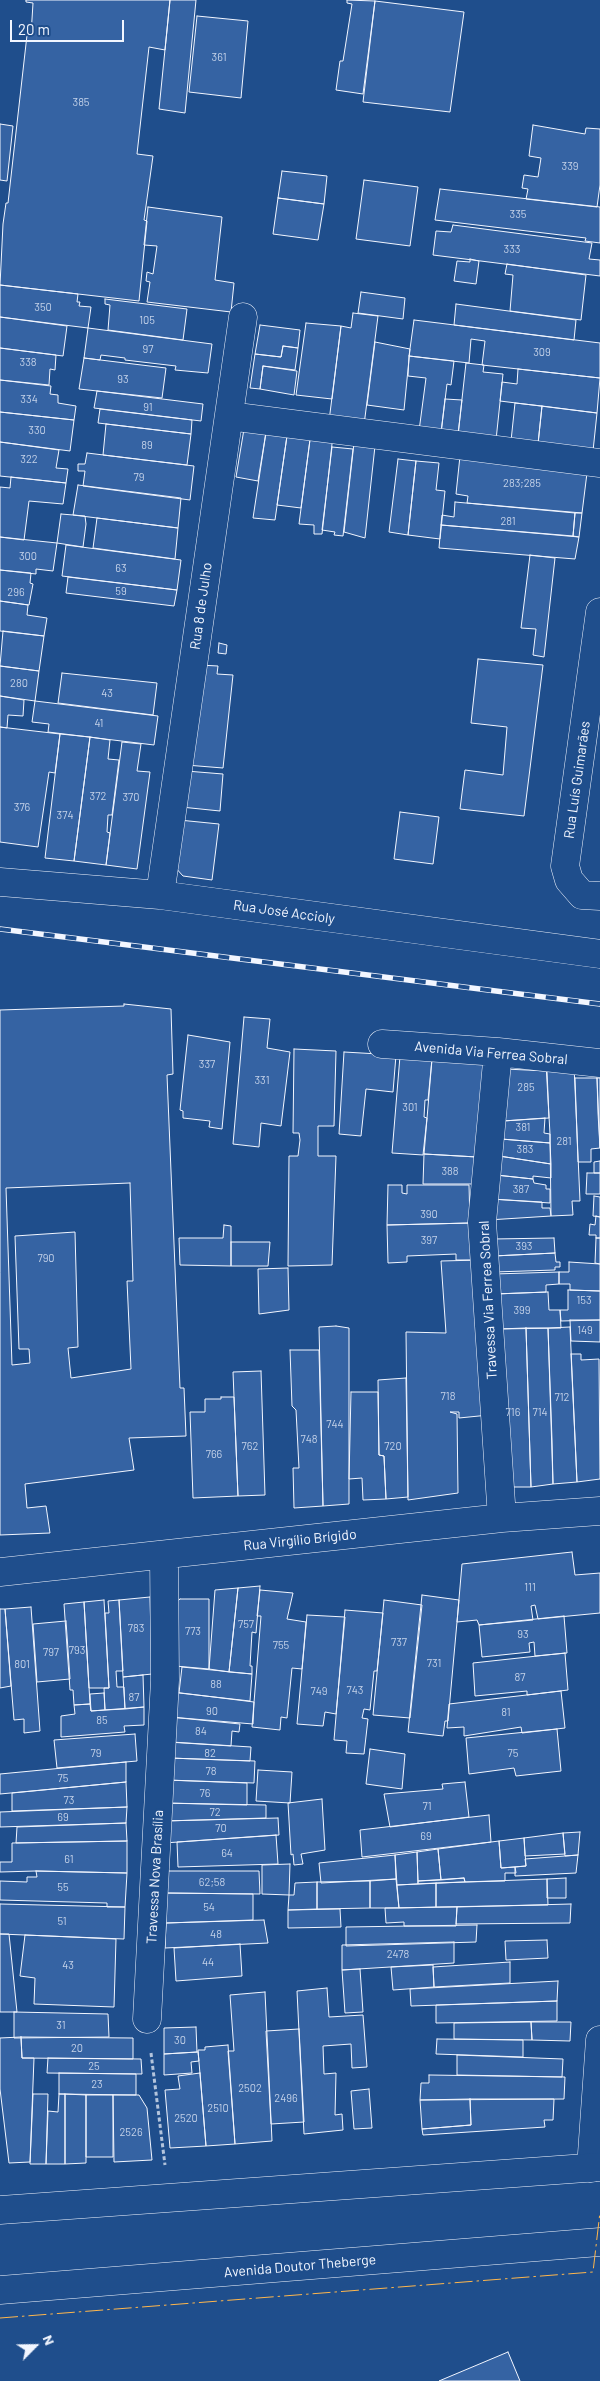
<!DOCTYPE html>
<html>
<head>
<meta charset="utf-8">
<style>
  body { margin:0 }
  #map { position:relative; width:600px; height:2381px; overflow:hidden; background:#1f4e8c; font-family:Barlow,sans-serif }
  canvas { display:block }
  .north { position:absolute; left:10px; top:2321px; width:50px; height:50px; -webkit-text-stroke:4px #1f4e8c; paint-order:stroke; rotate:67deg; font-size:14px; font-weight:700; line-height:20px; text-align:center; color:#f2f6ff }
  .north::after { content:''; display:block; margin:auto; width:18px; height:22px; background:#f2f6ff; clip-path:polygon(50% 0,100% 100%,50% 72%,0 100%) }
  .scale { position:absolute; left:10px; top:20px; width:114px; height:22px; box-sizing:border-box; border:2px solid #f2f6ff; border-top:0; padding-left:6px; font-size:15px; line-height:18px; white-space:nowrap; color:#f2f6ff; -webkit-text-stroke:4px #1f4e8c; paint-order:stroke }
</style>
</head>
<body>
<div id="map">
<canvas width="600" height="2381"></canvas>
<div class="north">N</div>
<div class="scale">20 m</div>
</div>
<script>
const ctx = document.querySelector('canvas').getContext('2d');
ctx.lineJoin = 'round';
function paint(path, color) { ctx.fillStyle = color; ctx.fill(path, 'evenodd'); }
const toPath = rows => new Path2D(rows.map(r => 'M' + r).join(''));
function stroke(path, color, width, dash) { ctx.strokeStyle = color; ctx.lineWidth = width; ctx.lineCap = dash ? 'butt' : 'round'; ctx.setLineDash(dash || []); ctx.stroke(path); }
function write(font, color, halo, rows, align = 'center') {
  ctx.font = font + ' Barlow,sans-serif'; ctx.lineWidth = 4; ctx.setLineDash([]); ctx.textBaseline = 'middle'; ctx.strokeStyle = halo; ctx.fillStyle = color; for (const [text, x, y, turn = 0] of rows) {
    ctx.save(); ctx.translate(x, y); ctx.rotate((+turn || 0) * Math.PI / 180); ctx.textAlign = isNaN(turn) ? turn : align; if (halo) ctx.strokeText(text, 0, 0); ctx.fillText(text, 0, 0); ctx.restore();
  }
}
const building = toPath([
  [26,0,170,0,165,50,149,47,137,154,153,156,144,220,147,221,139,301,0,285,3,224,6,203,8,203,27,35,31,35,33,3,26,2,26,0],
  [170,0,196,0,185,113,159,109,170,0],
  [347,0,375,1,363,94,336,90,340,61,343,61,352,4,347,3,347,0],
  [375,1,464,12,450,112,363,102,375,1],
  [197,16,248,21,241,98,189,92,197,16],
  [0,124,13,126,7,181,0,180,0,124],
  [533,125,585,134,586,128,600,129,600,185,597,207,526,199,528,189,522,188,524,175,538,177,541,158,529,156,533,125],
  [282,171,327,176,324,204,278,198,282,171],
  [364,180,418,187,410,246,356,239,364,180],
  [440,189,600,207,600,243,585,241,586,238,435,220,440,189],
  [278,198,324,204,318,240,273,234,278,198],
  [148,207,222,217,215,280,234,283,231,312,147,302,150,282,146,281,147,272,153,274,157,246,144,245,148,207],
  [453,225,592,243,589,259,600,260,600,276,433,255,436,231,451,232,453,225],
  [470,259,479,261,476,284,454,281,457,261,470,262,470,259],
  [507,264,586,275,581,320,510,311,513,275,505,274,507,264],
  [0,285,78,294,77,302,80,302,79,306,91,307,88,328,0,317,0,285],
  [361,292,405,298,403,319,358,313,361,292],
  [105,299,187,309,183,340,108,330,110,305,105,304,105,299],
  [456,304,576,320,574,340,454,325,456,304],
  [353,313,378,316,364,425,329,421,341,326,351,328,353,313],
  [0,317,67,326,63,356,0,348,0,317],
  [414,320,600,343,600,378,482,365,485,341,471,339,469,363,409,356,414,320],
  [306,323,341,326,332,399,296,395,306,323],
  [260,325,300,330,298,348,283,346,281,357,255,354,260,325],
  [88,328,212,344,208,373,175,370,176,366,125,360,125,358,101,355,100,360,84,358,88,328],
  [375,342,410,349,404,410,367,405,375,342],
  [283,346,298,348,295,370,263,366,260,389,250,388,255,354,281,357,283,346],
  [0,348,56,355,55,370,50,369,49,385,0,380,0,348],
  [409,356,454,361,451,385,447,384,441,433,419,431,426,378,408,376,409,356],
  [84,358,166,368,162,398,79,389,84,358],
  [466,363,484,365,483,372,503,374,496,440,458,435,466,363],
  [263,366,297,371,294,395,260,389,263,366],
  [518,369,600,378,597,413,500,401,502,382,517,384,518,369],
  [0,380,51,386,50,394,58,395,58,403,76,406,74,420,0,412,0,380],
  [97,391,203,404,201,421,94,408,97,391],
  [445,399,462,400,458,435,441,433,445,399],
  [515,403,542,406,538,444,511,441,515,403],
  [542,406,597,413,593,451,538,444,542,406],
  [100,409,192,420,191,434,98,423,100,409],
  [0,412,74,420,70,451,0,442,0,412],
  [245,423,267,426,258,481,236,477,245,423],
  [106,424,191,434,187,465,103,455,106,424],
  [267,426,288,429,275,520,253,518,267,426],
  [288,429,311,432,301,508,277,505,288,429],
  [311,432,333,435,322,534,314,534,314,525,299,524,311,432],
  [0,442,59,450,56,468,68,469,66,483,0,476,0,442],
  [354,443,375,446,365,538,344,532,354,443],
  [332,447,353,449,343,536,334,535,335,532,322,530,332,447],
  [87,453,194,466,190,500,83,486,85,471,78,471,78,464,85,464,87,453],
  [460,456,587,473,582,513,467,503,468,496,456,494,460,456],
  [398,459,416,461,408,535,389,532,398,459],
  [416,461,439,463,436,490,445,491,440,539,408,535,416,461],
  [11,477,66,483,63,504,29,501,24,540,0,537,0,487,10,488,11,477],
  [78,485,181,498,178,528,73,515,78,485],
  [455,502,575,513,573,536,441,525,442,515,454,517,455,502],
  [575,513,582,513,579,537,573,536,575,513],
  [61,514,85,516,86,524,83,547,57,543,61,514],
  [97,518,178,528,175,559,93,548,97,518],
  [441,525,579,537,575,559,439,548,441,525],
  [0,537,57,543,53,571,36,569,36,574,0,570,0,537],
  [66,545,181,560,177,590,62,576,66,545],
  [530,555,555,558,544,657,533,655,536,629,521,628,530,555],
  [0,570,31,573,30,583,33,584,29,605,0,601,0,570],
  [68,577,177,590,174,606,66,593,68,577],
  [0,601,28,605,27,615,47,618,44,636,0,631,0,601],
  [3,631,44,636,39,671,0,666,3,631],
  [219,643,227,645,226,654,218,653,219,643],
  [478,659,543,665,524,816,460,809,465,770,503,775,507,727,471,723,478,659],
  [199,665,218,666,217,674,233,675,223,768,186,765,199,665],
  [0,666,39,671,35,701,0,696,0,666],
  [62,673,157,683,153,715,58,703,62,673],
  [0,696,24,700,23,716,8,715,7,728,0,727,0,696],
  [35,701,158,716,154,745,48,732,49,724,32,722,35,701],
  [0,727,60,734,55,773,49,772,38,847,0,842,0,727],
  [60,734,90,737,74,861,45,858,60,734],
  [90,737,110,740,108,759,119,760,112,815,108,815,107,832,110,833,106,865,74,861,90,737],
  [122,742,141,744,137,771,150,772,137,869,106,865,122,742],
  [186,771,223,774,220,811,181,807,186,771],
  [400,812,439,817,433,864,394,859,400,812],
  [179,820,219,824,212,880,183,876,174,866,179,820],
  [124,1004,171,1009,173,1074,167,1075,180,1388,184,1388,186,1436,129,1438,134,1470,25,1484,27,1508,46,1506,50,1533,0,1535,0,1010,124,1006,124,1004],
  [130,1183,133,1281,127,1281,131,1369,71,1378,68,1348,78,1347,75,1232,15,1236,19,1349,29,1349,30,1363,12,1365,6,1188,130,1183],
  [244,1017,270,1019,267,1048,290,1052,281,1126,261,1123,259,1147,233,1144,244,1017],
  [188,1035,230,1042,222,1129,209,1127,210,1121,183,1118,183,1111,180,1110,188,1035],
  [294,1049,336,1051,334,1126,318,1126,318,1156,336,1156,332,1265,288,1266,289,1156,298,1156,300,1140,299,1133,293,1133,294,1049],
  [344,1052,396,1055,393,1092,366,1089,361,1136,339,1134,344,1052],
  [400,1056,432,1059,428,1100,425,1100,424,1117,427,1118,423,1155,392,1153,400,1056],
  [432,1059,489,1064,477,1157,424,1154,432,1059],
  [546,1064,574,1066,580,1201,572,1201,573,1215,551,1216,550,1134,546,1064],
  [505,1069,547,1071,549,1118,503,1121,505,1069],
  [575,1078,597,1078,600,1148,591,1149,591,1162,578,1162,575,1078],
  [597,1078,600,1078,600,1148,598,1113,597,1078],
  [545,1118,544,1133,550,1134,550,1143,501,1139,503,1121,545,1118],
  [501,1139,550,1143,551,1164,499,1156,501,1139],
  [424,1154,477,1157,477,1184,423,1184,424,1154],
  [499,1156,551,1164,551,1178,533,1176,533,1179,496,1175,499,1156],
  [600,1161,600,1173,594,1173,594,1162,600,1161],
  [587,1173,600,1173,600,1194,586,1194,587,1173],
  [496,1175,533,1179,534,1183,546,1185,546,1189,550,1189,550,1203,492,1199,496,1175],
  [388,1185,402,1185,402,1193,407,1194,407,1185,469,1185,470,1223,387,1225,388,1185],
  [594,1196,600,1197,600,1217,593,1216,594,1196],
  [490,1199,542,1202,542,1208,550,1208,551,1216,488,1220,490,1199],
  [596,1216,600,1217,600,1238,596,1238,596,1235,589,1235,590,1224,595,1225,596,1216],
  [470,1223,471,1260,456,1260,456,1254,407,1256,407,1262,388,1263,387,1225,470,1223],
  [224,1225,231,1226,231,1266,180,1265,179,1238,223,1238,224,1225],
  [554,1238,555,1253,493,1256,493,1239,554,1238],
  [596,1238,600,1238,600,1264,595,1263,596,1238],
  [231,1242,270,1242,268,1266,231,1266,231,1242],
  [555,1253,556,1262,560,1262,560,1267,555,1267,555,1270,494,1272,494,1256,555,1253],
  [480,1260,489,1415,459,1418,459,1412,450,1412,457,1414,458,1493,408,1500,406,1332,446,1333,441,1261,480,1260],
  [569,1262,600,1264,600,1291,570,1290,570,1284,559,1284,559,1272,569,1272,569,1262],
  [288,1268,289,1310,259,1314,258,1269,288,1268],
  [559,1272,559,1284,546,1285,546,1292,495,1294,494,1274,559,1272],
  [568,1290,600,1291,600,1320,561,1321,560,1310,568,1310,568,1290],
  [548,1292,549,1310,560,1310,561,1328,498,1329,495,1294,548,1292],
  [570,1320,600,1320,600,1342,571,1341,570,1320],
  [336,1326,349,1328,349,1504,323,1506,319,1327,336,1326],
  [570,1327,577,1482,553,1484,548,1328,570,1327],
  [526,1328,531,1487,501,1487,498,1329,526,1328],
  [526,1328,548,1328,552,1440,553,1484,531,1487,526,1328],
  [290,1350,319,1350,323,1506,294,1508,293,1468,299,1468,296,1410,292,1406,290,1350],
  [571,1354,581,1354,581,1360,599,1359,600,1479,577,1482,571,1354],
  [261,1371,265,1495,238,1496,233,1372,261,1371],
  [406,1378,408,1497,386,1499,384,1456,379,1455,378,1380,406,1378],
  [351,1392,378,1392,379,1455,384,1456,386,1499,363,1500,362,1478,349,1479,351,1392],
  [221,1397,234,1397,238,1496,193,1498,190,1412,205,1412,205,1399,221,1399,221,1397],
  [572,1552,575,1575,600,1573,600,1613,538,1619,535,1605,531,1606,533,1620,479,1625,477,1620,457,1622,462,1564,572,1552],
  [260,1586,256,1633,252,1632,250,1666,252,1666,252,1674,229,1672,238,1588,260,1586],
  [238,1588,229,1672,209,1669,215,1590,238,1588],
  [260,1590,293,1593,287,1619,306,1622,302,1669,292,1668,287,1718,281,1717,280,1730,252,1727,261,1616,257,1616,260,1590],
  [422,1595,459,1600,448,1721,445,1721,443,1736,408,1732,422,1595],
  [150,1597,152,1674,123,1677,119,1600,150,1597],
  [180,1599,209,1599,209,1669,175,1666,177,1602,180,1599],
  [104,1600,109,1688,89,1688,84,1602,104,1600],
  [119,1600,123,1671,116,1671,117,1687,124,1687,125,1709,105,1710,104,1688,109,1688,105,1613,109,1613,108,1601,119,1600],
  [384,1600,422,1605,410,1718,373,1715,384,1600],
  [84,1602,90,1704,74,1705,73,1690,70,1690,64,1604,84,1602],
  [31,1607,40,1731,24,1733,24,1719,14,1720,5,1609,31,1607],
  [0,1609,5,1609,11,1686,0,1688,0,1609],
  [345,1610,383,1613,377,1671,374,1671,370,1710,364,1709,362,1718,368,1719,364,1754,346,1753,347,1741,334,1740,345,1610],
  [307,1615,345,1617,336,1714,325,1712,323,1726,297,1724,307,1615],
  [564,1616,567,1653,535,1656,534,1642,529,1643,530,1652,482,1657,479,1625,564,1616],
  [66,1621,70,1679,37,1682,33,1624,66,1621],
  [565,1653,568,1690,527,1695,527,1691,475,1696,473,1663,565,1653],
  [182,1667,252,1674,250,1701,179,1693,182,1667],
  [143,1675,144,1707,125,1709,123,1677,143,1675],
  [561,1691,565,1728,522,1733,521,1727,464,1736,464,1727,447,1728,449,1704,561,1691],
  [173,1692,254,1702,253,1724,170,1717,173,1692],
  [104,1693,105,1710,91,1711,90,1694,104,1693],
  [90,1704,91,1711,144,1707,144,1725,124,1726,125,1732,61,1737,61,1716,75,1714,74,1705,90,1704],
  [170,1717,240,1724,239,1732,232,1731,231,1746,168,1742,170,1717],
  [557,1729,561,1771,516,1776,514,1768,469,1774,466,1738,557,1729],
  [135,1734,137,1761,57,1768,54,1740,135,1734],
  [171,1742,251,1747,250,1761,170,1758,171,1742],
  [370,1749,405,1754,402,1789,366,1784,370,1749],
  [168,1758,255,1761,254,1783,167,1780,168,1758],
  [126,1762,126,1782,0,1794,0,1774,126,1762],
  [258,1770,292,1772,290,1803,256,1801,258,1770],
  [165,1780,247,1783,247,1805,163,1803,165,1780],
  [126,1782,127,1807,12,1811,12,1793,126,1782],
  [465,1782,469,1817,390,1827,384,1794,443,1789,442,1784,465,1782],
  [322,1799,325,1850,301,1854,303,1864,294,1865,293,1854,291,1855,288,1803,322,1799],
  [163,1803,266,1805,266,1818,164,1821,163,1803],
  [127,1807,126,1823,0,1827,0,1812,127,1807],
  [489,1815,491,1842,362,1857,360,1830,489,1815],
  [278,1818,279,1835,164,1843,164,1821,278,1818],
  [126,1823,127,1841,16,1843,17,1827,126,1823],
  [580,1832,578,1855,565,1856,563,1833,580,1832],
  [563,1833,565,1854,525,1856,524,1838,563,1833],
  [276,1835,278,1864,178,1867,177,1842,276,1835],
  [524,1838,526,1866,501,1868,499,1841,524,1838],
  [127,1841,127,1873,36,1871,0,1872,0,1862,12,1862,12,1843,127,1841],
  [499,1841,501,1868,515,1867,516,1873,505,1873,505,1881,465,1882,464,1878,441,1880,438,1849,499,1841],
  [438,1849,441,1880,418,1881,417,1852,438,1849],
  [417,1852,418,1884,397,1885,395,1855,417,1852],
  [395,1855,396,1879,321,1883,319,1863,395,1855],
  [578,1855,576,1873,515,1876,515,1867,526,1866,525,1859,578,1855],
  [290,1864,289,1895,262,1894,262,1865,290,1864],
  [36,1871,127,1873,125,1907,107,1907,107,1903,0,1900,0,1881,27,1882,27,1877,37,1877,36,1871],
  [165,1871,259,1871,260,1894,165,1893,165,1871],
  [464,1878,465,1882,418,1884,418,1881,464,1878],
  [566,1878,566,1898,547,1898,547,1879,566,1878],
  [396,1879,399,1908,370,1908,370,1881,396,1879],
  [547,1879,548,1905,436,1907,436,1883,547,1879],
  [370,1881,370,1908,317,1909,317,1882,370,1881],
  [317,1882,317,1909,288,1910,289,1895,294,1895,295,1883,317,1882],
  [436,1883,436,1907,399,1908,397,1885,436,1883],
  [165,1893,253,1894,253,1920,166,1923,165,1893],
  [0,1904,125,1907,124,1939,0,1934,0,1904],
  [571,1904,570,1923,456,1924,457,1907,571,1904],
  [457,1907,456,1926,404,1926,404,1922,386,1923,385,1908,457,1907],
  [340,1909,341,1927,288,1928,288,1910,340,1909],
  [264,1920,268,1943,165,1948,166,1923,264,1920],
  [477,1925,476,1942,346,1946,346,1927,477,1925],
  [0,1934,9,1934,17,2012,0,2012,0,1934],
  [25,1935,116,1939,114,2007,34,2004,35,1978,20,1976,25,1935],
  [547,1940,548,1958,506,1960,505,1941,547,1940],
  [454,1942,454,1963,342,1970,342,1945,454,1942],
  [240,1944,242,1976,176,1981,174,1948,240,1944],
  [510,1962,510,1983,434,1987,433,1967,510,1962],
  [433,1965,434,1987,393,1990,391,1967,433,1965],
  [360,1969,363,2012,345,2013,342,1970,360,1969],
  [558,1981,557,2001,411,2006,410,1989,558,1981],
  [327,1988,329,2017,363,2015,367,2067,352,2068,351,2044,323,2046,324,2074,336,2073,335,2115,342,2114,343,2130,304,2134,297,1991,327,1988],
  [265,1992,272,2141,235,2144,228,2051,234,2051,230,1995,265,1992],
  [557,2001,557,2021,436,2023,436,2005,557,2001],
  [14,2012,108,2014,109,2037,14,2038,14,2012],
  [531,2022,571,2022,570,2041,532,2040,531,2022],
  [531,2022,532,2040,454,2039,454,2023,531,2022],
  [196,2027,197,2052,164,2054,164,2028,196,2027],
  [299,2029,304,2122,271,2124,266,2031,299,2029],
  [21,2037,133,2038,133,2059,22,2058,21,2037],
  [21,2037,22,2058,34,2058,30,2162,9,2163,0,2089,0,2038,21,2037],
  [437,2039,523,2040,523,2057,436,2054,437,2039],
  [228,2045,235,2144,206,2146,198,2050,205,2050,205,2047,228,2045],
  [198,2052,199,2061,191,2062,192,2073,164,2075,164,2054,198,2052],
  [457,2055,563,2059,562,2077,457,2075,457,2055],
  [48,2058,141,2059,142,2074,47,2073,48,2058],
  [59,2073,136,2074,136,2095,59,2094,59,2073],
  [200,2073,206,2146,170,2148,165,2090,180,2089,178,2076,200,2073],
  [429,2075,565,2077,564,2099,420,2100,421,2083,429,2083,429,2075],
  [369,2089,372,2128,354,2129,351,2091,369,2089],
  [33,2094,48,2094,46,2164,30,2164,33,2094],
  [59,2094,65,2094,65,2164,46,2164,48,2111,58,2112,59,2094],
  [65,2094,86,2095,86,2163,65,2164,65,2094],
  [86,2095,113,2095,113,2157,86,2157,86,2095],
  [113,2095,139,2095,147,2108,152,2160,114,2162,113,2095],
  [470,2099,471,2125,422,2129,420,2100,470,2099],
  [470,2099,554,2099,553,2120,544,2120,545,2127,423,2135,422,2129,471,2125,470,2099],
  [508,2352,520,2381,439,2381,508,2352]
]);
paint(building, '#3563a3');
stroke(building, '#f2f6ff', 1);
const minor = toPath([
  [229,416,600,463],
  [600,612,565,866,569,880,582,895,600,896],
  [0,882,160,895,600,954],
  [160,895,243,317],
  [382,1044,498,1052,600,1063],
  [498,1052,482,1222,502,1518],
  [0,1572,502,1518,600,1511],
  [147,2019,165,1680,164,1555],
  [591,2168,600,2040]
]);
const major = toPath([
  [0,2210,600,2167],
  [0,2290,600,2242]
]);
stroke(minor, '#f2f6ff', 29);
stroke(major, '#f2f6ff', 29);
stroke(toPath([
  [151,2053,165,2165]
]), '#b3c4dc', 3, [4, 2.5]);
stroke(minor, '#1f4e8c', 28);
stroke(major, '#1f4e8c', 28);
const rail = toPath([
  [0,929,600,1004]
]);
stroke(rail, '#f2f6ff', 5.5);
stroke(rail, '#1f4e8c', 4, [11]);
stroke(toPath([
  [0,2318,593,2272,600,2212]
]), '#ffb74d', 1, [18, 4, 2.5, 4]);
write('11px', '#c3d1e8', null, [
  ["361",219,57],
  ["385",81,102],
  ["339",570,166],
  ["335",518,214],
  ["333",512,249],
  ["350",43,307],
  ["105",147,320],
  ["97",148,349],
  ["309",542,352],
  ["338",28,362],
  ["93",123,379],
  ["334",29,399],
  ["91",148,407],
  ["330",37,430],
  ["89",147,445],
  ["322",29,459],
  ["79",139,477],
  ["283;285",522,483],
  ["281",508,521],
  ["300",28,556],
  ["63",121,568],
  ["59",121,591],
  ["296",16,592],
  ["280",19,683],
  ["43",107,693],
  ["41",99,723],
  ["372",98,796],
  ["370",131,797],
  ["376",22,807],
  ["374",65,815],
  ["337",207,1064],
  ["331",262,1080],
  ["285",526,1087],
  ["301",410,1107],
  ["381",523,1127],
  ["281",564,1141],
  ["383",525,1149],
  ["388",450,1171],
  ["387",521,1189],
  ["390",429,1214],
  ["397",429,1240],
  ["393",524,1246],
  ["790",46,1258],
  ["153",584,1300],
  ["399",522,1310],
  ["149",585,1330],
  ["718",448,1396],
  ["712",562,1397],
  ["716",513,1412],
  ["714",540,1412],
  ["744",335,1424],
  ["748",309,1439],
  ["762",250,1446],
  ["720",393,1446],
  ["766",214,1454],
  ["111",530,1587],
  ["757",246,1624],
  ["783",136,1628],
  ["773",193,1631],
  ["93",523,1634],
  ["737",399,1642],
  ["755",281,1645],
  ["793",77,1650],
  ["797",51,1652],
  ["731",434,1663],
  ["801",22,1664],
  ["87",520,1677],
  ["88",216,1684],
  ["743",355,1690],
  ["749",319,1691],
  ["87",134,1697],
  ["90",212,1711],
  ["81",506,1712],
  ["85",102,1720],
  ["84",201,1731],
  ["79",96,1753],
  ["82",210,1753],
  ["75",513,1753],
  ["78",211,1771],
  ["75",63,1778],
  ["76",205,1793],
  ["73",69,1800],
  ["71",427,1806],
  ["72",215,1812],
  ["69",63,1817],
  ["70",221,1828],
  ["69",426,1836],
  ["64",227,1853],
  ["61",69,1859],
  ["62;58",212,1882],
  ["55",63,1887],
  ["54",209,1907],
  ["51",62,1921],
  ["48",216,1934],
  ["2478",398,1954],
  ["44",208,1962],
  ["43",68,1965],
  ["31",61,2025],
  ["30",180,2040],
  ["20",77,2048],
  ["25",94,2066],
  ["23",97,2084],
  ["2502",250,2088],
  ["2496",286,2098],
  ["2510",218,2108],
  ["2520",186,2118],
  ["2526",131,2132]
]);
write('14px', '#f2f6ff', '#1f4e8c', [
  ["Rua 8 de Julho",201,606,-82],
  ["Rua Luís Guimarães",577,780,-82],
  ["Rua José Accioly",284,912,8],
  ["Avenida Via Ferrea Sobral",491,1053,5],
  ["Travessa Via Ferrea Sobral",488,1300,-93],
  ["Rua Virgílio Brígido",300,1540,-6],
  ["Travessa Nova Brasília",155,1877,-87],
  ["Avenida Doutor Theberge",300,2266,-5]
]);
</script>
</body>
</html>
